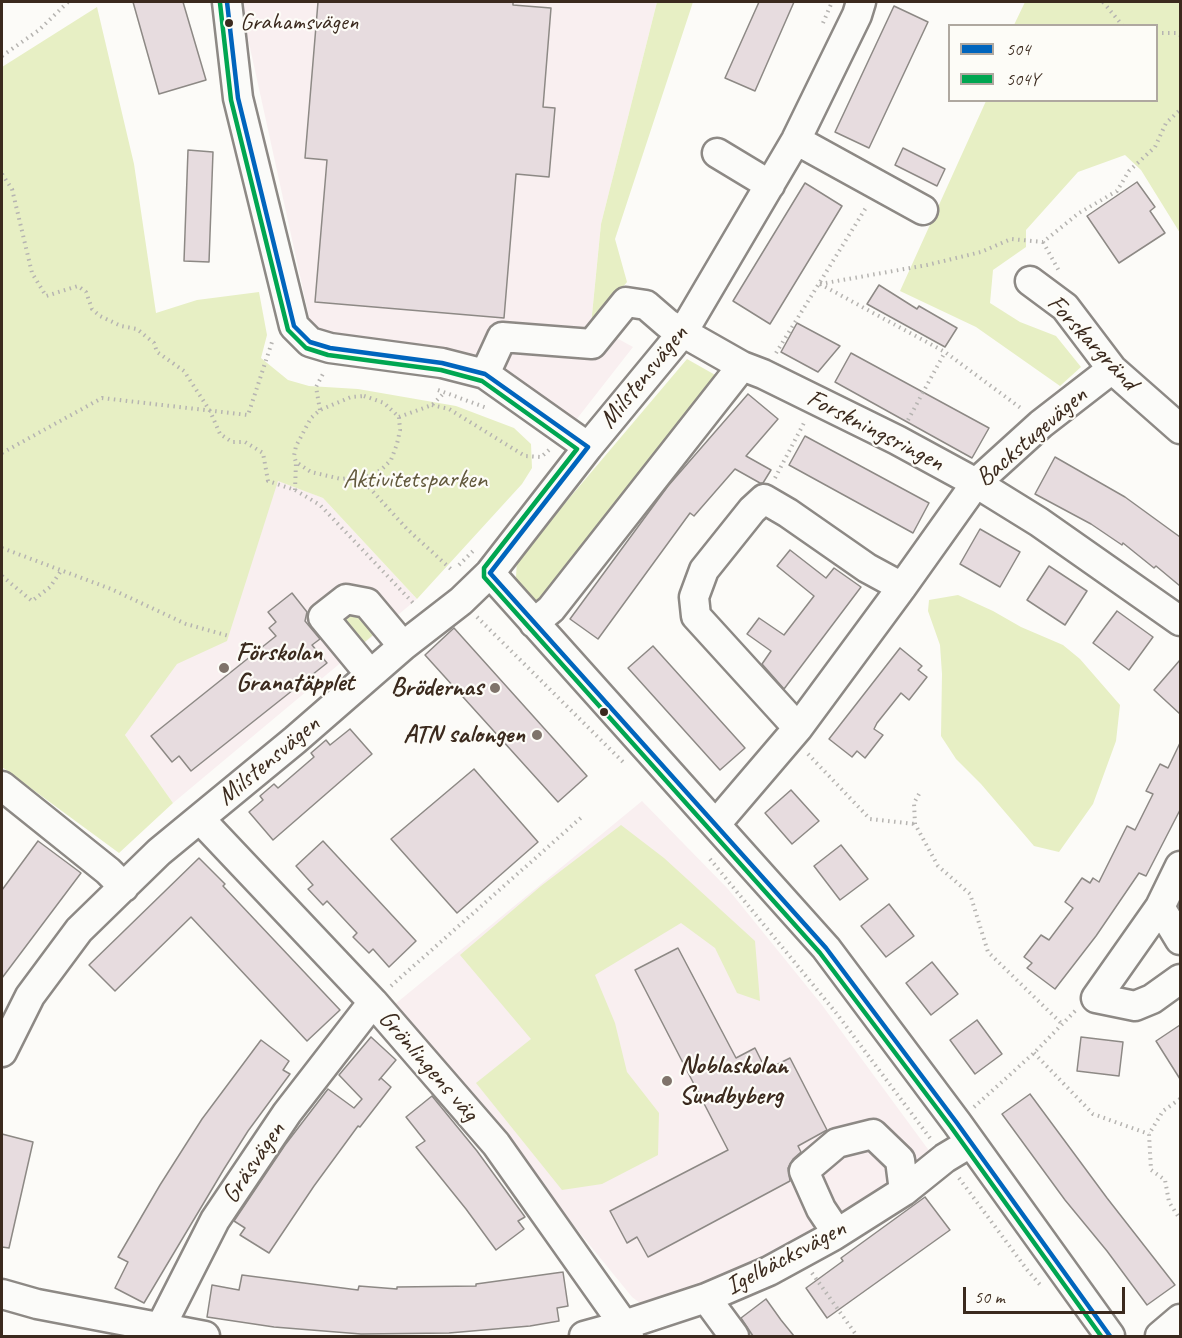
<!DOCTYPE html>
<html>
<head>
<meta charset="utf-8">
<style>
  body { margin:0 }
  #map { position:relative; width:1182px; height:1338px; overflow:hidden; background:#fcfbf8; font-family:Caveat,sans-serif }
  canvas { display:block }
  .frame { position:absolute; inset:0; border:3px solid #3b2a1e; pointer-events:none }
  .legend { position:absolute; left:948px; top:24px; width:210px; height:78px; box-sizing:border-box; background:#fdfcf7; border:2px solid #afa8a0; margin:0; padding:8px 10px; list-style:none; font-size:18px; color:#3b2a1e }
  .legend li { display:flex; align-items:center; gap:12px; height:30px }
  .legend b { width:30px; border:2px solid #afa8a0 }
  .scale { position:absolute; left:963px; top:1287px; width:162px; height:27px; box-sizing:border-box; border:3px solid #3b2a1e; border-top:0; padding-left:8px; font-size:18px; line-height:21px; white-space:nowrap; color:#3b2a1e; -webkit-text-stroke:4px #fdfcf7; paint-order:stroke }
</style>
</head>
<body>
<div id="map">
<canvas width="1182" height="1338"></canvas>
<div class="frame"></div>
<ul class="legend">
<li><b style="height:8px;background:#0065bd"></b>504</li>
<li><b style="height:8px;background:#00a651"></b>504Y</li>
</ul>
<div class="scale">50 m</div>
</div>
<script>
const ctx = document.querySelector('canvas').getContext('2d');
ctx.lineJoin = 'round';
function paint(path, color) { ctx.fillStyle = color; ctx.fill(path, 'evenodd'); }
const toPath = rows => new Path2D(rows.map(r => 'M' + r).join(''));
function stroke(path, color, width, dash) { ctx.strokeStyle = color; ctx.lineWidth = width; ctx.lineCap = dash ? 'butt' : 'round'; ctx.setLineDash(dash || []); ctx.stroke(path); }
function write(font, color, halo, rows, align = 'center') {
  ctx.font = font + ' Caveat,sans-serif'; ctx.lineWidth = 4.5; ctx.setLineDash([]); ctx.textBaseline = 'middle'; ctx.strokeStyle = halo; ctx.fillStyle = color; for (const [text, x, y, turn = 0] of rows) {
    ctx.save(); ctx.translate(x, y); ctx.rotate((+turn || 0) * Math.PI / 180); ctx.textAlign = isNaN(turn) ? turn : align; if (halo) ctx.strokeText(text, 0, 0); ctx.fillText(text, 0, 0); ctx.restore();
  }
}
paint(toPath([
  [240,2,657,2,601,224,591,324,633,347,576,420,495,366,313,335],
  [278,480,323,498,417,599,173,803,125,735],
  [642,801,728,889,822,1005,933,1156,825,1226,777,1252,644,1306,632,1297,394,1005]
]), '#f9eff0');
paint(toPath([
  [657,2,693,2,615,239,627,282,591,325,601,224],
  [1025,2,1180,2,1180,233,1141,170,1125,155,1078,172,1026,230,1026,247,993,270,990,303,1020,322,1056,336,1081,367,1060,386,976,327,900,291,986,101,1156,100,1156,26,1014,25],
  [97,7,134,164,156,313,197,300,259,292,267,335,261,358,288,380,309,386,358,389,456,406,514,428,531,444,532,468,522,484,417,599,323,498,278,481,227,641,177,664,125,735,173,803,119,853,2,767,2,67],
  [687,359,717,376,535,606,521,593,516,577,517,560],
  [958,595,993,611,1021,627,1063,645,1080,659,1120,705,1116,741,1093,804,1059,852,1034,846,981,784,956,759,941,736,942,674,940,645,928,611,929,600],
  [358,611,379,630,360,646,342,625,348,614],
  [621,825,664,858,755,941,760,1001,737,993,715,948,681,923,595,975,615,1023,627,1072,659,1113,658,1155,602,1184,562,1190,476,1083,531,1039,460,955,541,886]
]), '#e7efc4');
const building = toPath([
  [133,2,183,2,206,80,159,94,133,2],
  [318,2,513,2,513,5,551,8,543,107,555,108,549,177,516,174,504,318,315,302,327,160,305,158,318,2],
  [759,2,794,2,755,91,725,78,759,2],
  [894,6,928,22,869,148,835,132,894,6],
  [903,148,945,169,937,186,895,165,903,148],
  [188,150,213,152,209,262,184,261,188,150],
  [1137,182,1155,207,1150,211,1165,233,1119,263,1087,216,1137,182],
  [805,183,842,206,770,324,733,301,805,183],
  [879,285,917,309,919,306,957,328,945,347,867,304,879,285],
  [797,323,840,346,818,372,781,352,797,323],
  [851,353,989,428,972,458,835,382,851,353],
  [748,394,778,419,746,456,771,470,763,483,760,483,735,469,694,516,690,513,598,639,570,619,668,486,748,394],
  [805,436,929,503,913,533,789,465,805,436],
  [1055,457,1125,497,1180,537,1180,586,1156,566,1154,568,1123,543,1122,545,1091,524,1035,494,1055,457],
  [980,529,1020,552,1000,587,960,564,980,529],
  [790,550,826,578,834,568,861,587,784,689,762,664,771,651,747,634,759,618,784,635,814,596,777,566,790,550],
  [1049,566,1087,591,1065,625,1027,600,1049,566],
  [292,593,307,612,305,621,320,639,312,645,327,663,191,771,179,756,172,762,151,736,276,636,269,628,276,622,268,612,292,593],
  [1117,611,1153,637,1129,670,1093,643,1117,611],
  [454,628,587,776,558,802,425,655,454,628],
  [653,646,745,748,720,770,628,668,653,646],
  [900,648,922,666,918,670,927,677,909,700,901,693,877,723,874,729,883,735,865,758,857,751,852,757,829,739,900,648],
  [1180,660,1180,714,1154,690,1180,660],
  [350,729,372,754,273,840,249,812,263,800,260,796,274,784,278,788,314,757,311,753,326,740,330,745,350,729],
  [1180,743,1180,810,1146,876,1139,873,1096,936,1055,989,1027,968,1032,963,1024,957,1041,935,1049,940,1073,908,1065,902,1082,878,1090,883,1093,878,1099,882,1127,826,1135,830,1153,794,1146,791,1160,764,1168,768,1180,743],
  [474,769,538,842,457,913,391,839,474,769],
  [791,790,819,821,792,844,765,813,791,790],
  [38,841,81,873,2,978,2,890,38,841],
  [323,841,416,941,389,967,373,949,369,953,353,937,357,933,327,901,323,905,308,889,313,885,296,866,323,841],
  [841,845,868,879,840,900,814,866,841,845],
  [199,858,225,884,223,886,340,1010,307,1041,191,917,115,991,89,965,199,858],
  [889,904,914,936,886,957,861,926,889,904],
  [678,948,736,1058,755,1048,766,1070,790,1058,827,1130,798,1146,801,1152,793,1159,788,1168,790,1181,648,1257,637,1237,627,1243,610,1211,728,1150,635,970,678,948],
  [932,962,958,994,931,1015,906,983,932,962],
  [977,1020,1002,1054,975,1074,950,1040,977,1020],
  [1180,1025,1180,1079,1156,1041,1180,1025],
  [371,1037,396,1060,379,1080,381,1078,391,1087,360,1127,358,1126,314,1186,269,1253,240,1235,245,1228,234,1221,285,1145,328,1089,354,1108,362,1099,339,1075,371,1037],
  [1081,1037,1123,1042,1119,1076,1077,1071,1081,1037],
  [261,1040,289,1061,283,1070,290,1074,248,1131,224,1169,144,1303,115,1288,128,1262,118,1257,160,1185,202,1119,261,1040],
  [1030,1094,1107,1198,1175,1285,1147,1305,1107,1251,1065,1200,1002,1114,1030,1094],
  [432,1096,477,1151,525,1217,518,1221,524,1229,496,1250,466,1209,416,1147,425,1141,406,1117,432,1096],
  [2,1134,33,1142,9,1248,2,1247,2,1134],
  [925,1197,950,1230,827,1318,806,1288,843,1261,841,1258,925,1197],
  [563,1272,568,1306,557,1308,559,1321,530,1326,449,1333,361,1334,274,1327,207,1317,212,1285,239,1290,242,1275,358,1290,359,1286,397,1289,397,1287,476,1286,476,1284,563,1272],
  [766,1299,781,1320,794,1336,753,1336,741,1318,766,1299]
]);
paint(building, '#e7dcdf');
stroke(building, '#8d8985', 1.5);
const minor = toPath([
  [227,2,238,98,294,326,310,342,330,348,442,363,485,374,588,447],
  [796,140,923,210],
  [717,153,770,185],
  [1030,281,1065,307,1112,369,1180,429],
  [485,374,502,337,592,344,626,302,646,305,668,324,742,366,763,374,897,440,976,483,1039,522,1180,621],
  [490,573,826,948,957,1123,1110,1336],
  [534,623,551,609,742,366],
  [370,674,323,617,346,599,367,603,403,646],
  [798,728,696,616,694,597,704,570,752,510,764,499,788,513,867,568,902,587],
  [2,786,108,871,124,887],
  [200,819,373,1002,496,1144,624,1325,629,1336],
  [716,824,798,728,902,587,976,483,1041,424,1112,369],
  [1180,866,1160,907,1096,998,1135,1006,1152,999,1180,979],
  [1160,907,1180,940],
  [2,1052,30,996,79,930,159,852,295,740,403,646,461,601,490,573,588,447,683,332,796,140,857,15,861,2],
  [837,1233,821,1209,804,1171,837,1143,873,1134,900,1160,904,1191],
  [2,1294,37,1304,205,1336],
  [706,1298,734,1336],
  [156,1336,215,1220,287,1113,373,1002],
  [584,1336,624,1325,706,1298,769,1271,833,1236,904,1191,945,1158,970,1143],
  [1160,1336,1180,1319]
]);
stroke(minor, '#8d8985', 33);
stroke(toPath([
  [1103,2,1123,26],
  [823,23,832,2],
  [1156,33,1177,33,1180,35],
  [2,56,39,30,68,2],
  [2,174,12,189,32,273,46,296,78,286,86,292,92,309,100,316,121,326,137,329,154,343,157,352,184,371,210,411,220,434,232,442,245,442,263,453,268,481,295,490,320,505,415,605],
  [1043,242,1059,271],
  [820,284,927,265,981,252,1011,239,1043,242,1079,213,1117,191,1129,171,1155,147,1166,123,1180,110],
  [820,284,945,352,1022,409],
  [776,353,867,206],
  [438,390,487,408],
  [364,396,384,403,399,417,400,430,397,444,391,460,381,470,368,476,341,479,311,472,296,462,294,456,296,446,311,418,320,410,351,397,364,396],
  [432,405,449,409,525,456,541,457,550,449],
  [320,410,316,387,324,372],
  [399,417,432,405,445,392],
  [908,420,945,352],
  [2,453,102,398,248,415,272,342,274,341],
  [368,476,367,485,407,529,453,571],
  [775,478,805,421],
  [295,490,296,462],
  [2,548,111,589,186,624,229,636],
  [459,565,475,549],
  [2,576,32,601,50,587,61,571],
  [477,617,625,764],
  [808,754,870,819,915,824],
  [919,794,914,803,915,824,938,866,970,894,988,952,1062,1024],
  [710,859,837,1014,930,1138],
  [391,986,584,815],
  [1034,1053,1093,1114,1149,1134],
  [1180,1099,1163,1111,1149,1134,1151,1170,1165,1180,1169,1202,1180,1219],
  [974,1107,1034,1053,1077,1009],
  [959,1178,1028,1271,1042,1287],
  [812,1273,857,1336]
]), '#b6b4b1', 4, [1.5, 4.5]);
stroke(minor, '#fbfbf9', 28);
stroke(toPath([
  [227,2,238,98,294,326,310,342,330,348,442,363,485,374,588,447],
  [490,573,826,948,957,1123,1110,1336],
  [490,573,588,447]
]), '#0065bd', 4.5);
stroke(toPath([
  [220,3,231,100,288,330,306,348,328,355,441,370,482,381,577,449,484,568,484,577,820,953,951,1127,1101,1336]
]), '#00a651', 4.5);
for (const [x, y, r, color] of [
  [229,23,5,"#3b2a1e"],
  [224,668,6,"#7f736a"],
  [495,688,6,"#7f736a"],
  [604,712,5,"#3b2a1e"],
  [537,735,6,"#7f736a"],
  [667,1081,6,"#7f736a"]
]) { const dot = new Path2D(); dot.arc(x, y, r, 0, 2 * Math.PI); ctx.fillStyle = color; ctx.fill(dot); stroke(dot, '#fdfcf7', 2); }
write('24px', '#3b2a1e', '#fdfcf7', [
  ["Grahamsvägen",240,23]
], 'left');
write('26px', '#3b2a1e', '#fdfcf7', [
  ["Forskargränd",1092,343,47],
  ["Milstensvägen",644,377,-51],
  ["Forskningsringen",875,431,27],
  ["Backstugevägen",1032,437,-41],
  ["Milstensvägen",269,761,-40],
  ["Grönlingens väg",428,1066,49],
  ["Gräsvägen",254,1163,-56],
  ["Igelbäcksvägen",786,1258,-28]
]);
write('26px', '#62593d', '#fdfcf7', [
  ["Aktivitetsparken",415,480]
]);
write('bold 26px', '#3b2a1e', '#fdfcf7', [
  ["Förskolan",236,653],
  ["Granatäpplet",236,683],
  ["Brödernas",483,688,"right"],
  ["ATN salongen",525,735,"right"],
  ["Noblaskolan",679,1066],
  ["Sundbyberg",679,1096]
], 'left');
</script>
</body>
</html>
